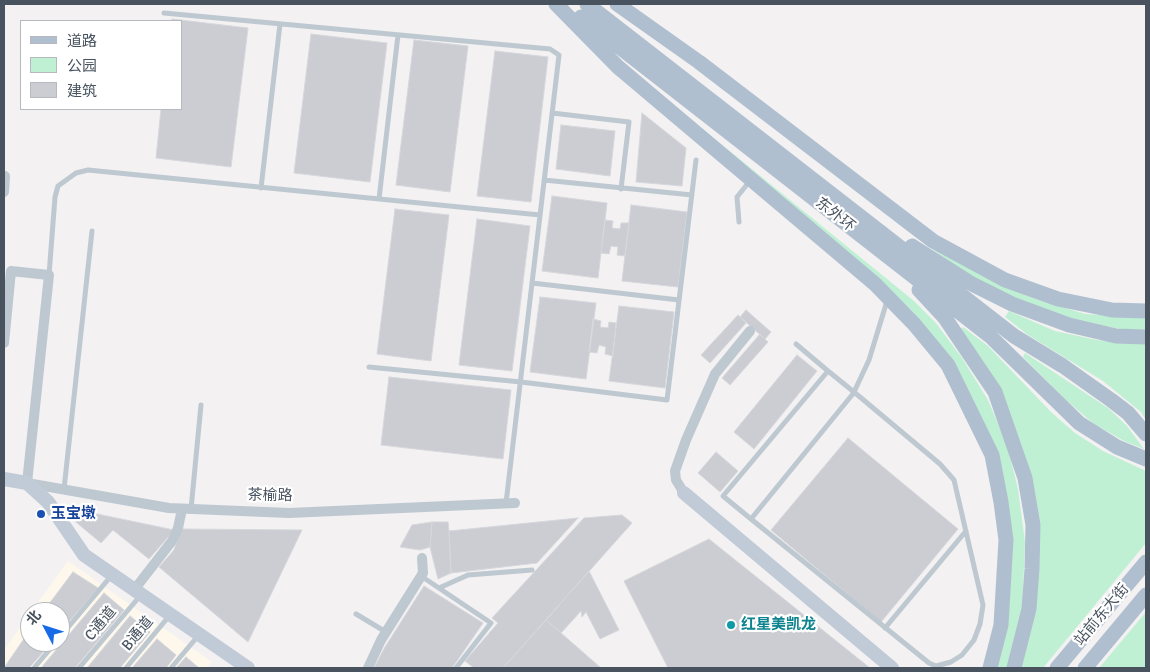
<!DOCTYPE html>
<html>
<head>
<meta charset="utf-8">
<style>
  body { margin:0 }
  #map { position:relative; width:1150px; height:672px; overflow:hidden; background:#f3f1f1; font-family:Signika,"Noto Sans SC",sans-serif }
  canvas { display:block }
  .frame { position:absolute; inset:0; border:5px solid #48535f; pointer-events:none }
  .legend { position:absolute; left:20px; top:20px; width:162px; height:90px; box-sizing:border-box; background:#fff; border:1px solid #b6babf; margin:0; padding:6px 9px; list-style:none; font-size:15px; color:#48535f }
  .legend li { display:flex; align-items:center; gap:10px; height:25px }
  .legend b { width:25px; border:1px solid #b6babf }
  .north { position:absolute; left:20px; top:602px; width:50px; height:50px; box-sizing:border-box; background:#fff; border:1px solid #b6babf; border-radius:50%; rotate:310deg; font-size:14px; font-weight:700; line-height:20px; text-align:center; color:#48535f }
  .north::after { content:''; display:block; margin:auto; width:18px; height:22px; background:#176be7; clip-path:polygon(50% 0,100% 100%,50% 72%,0 100%) }
</style>
</head>
<body>
<div id="map">
<canvas width="1150" height="672"></canvas>
<div class="frame"></div>
<ul class="legend">
<li><b style="height:6px;background:#b0bfcf"></b>道路</li>
<li><b style="height:14px;background:#c0f0d4"></b>公园</li>
<li><b style="height:14px;background:#cbcdd3"></b>建筑</li>
</ul>
<div class="north">北</div>
</div>
<script>
const ctx = document.querySelector('canvas').getContext('2d');
ctx.lineJoin = 'round';
function paint(path, color) { ctx.fillStyle = color; ctx.fill(path, 'evenodd'); }
const toPath = rows => new Path2D(rows.map(r => 'M' + r).join(''));
function stroke(path, color, width, dash) { ctx.strokeStyle = color; ctx.lineWidth = width; ctx.lineCap = dash ? 'butt' : 'round'; ctx.setLineDash(dash || []); ctx.stroke(path); }
function write(font, color, halo, rows, align = 'center') {
  ctx.font = font + ' Signika,"Noto Sans SC",sans-serif'; ctx.lineWidth = 4.5; ctx.setLineDash([]); ctx.textBaseline = 'middle'; ctx.strokeStyle = halo; ctx.fillStyle = color; for (const [text, x, y, turn = 0] of rows) {
    ctx.save(); ctx.translate(x, y); ctx.rotate((+turn || 0) * Math.PI / 180); ctx.textAlign = isNaN(turn) ? turn : align; if (halo) ctx.strokeText(text, 0, 0); ctx.fillText(text, 0, 0); ctx.restore();
  }
}
paint(toPath([
  [68,561,212,662,206,668,4,668,4,650,30,613,30,642,60,642,60,612,31,612]
]), '#fdf8eb');
paint(toPath([
  [634,73,914,301,936,323,962,358,988,400,1007,445,1018,489,1025,542,1022,613,1008,668,995,668,1003,638,999,469,942,348],
  [896,222,1001,285,1036,299,1085,314,1146,318,1146,330,1120,329,1069,319,1008,296,960,270],
  [1009,311,1055,331,1097,340,1146,344,1146,420,1141,412,1103,381,1028,335,1005,317],
  [963,327,988,346,1051,412,1075,433,1103,451,1146,471,1146,543,1043,668,1021,668,1033,622,1034,493,1021,444,1005,402,960,330],
  [1025,353,1108,408,1127,426,1144,449,1124,441,1094,424,1066,400,1023,357],
  [1146,612,1146,668,1099,668]
]), '#c0f0d4');
const building = toPath([
  [172,19,248,28,231,167,156,158,161,109,181,109,181,21,172,21,172,19],
  [311,34,387,43,370,182,294,173,311,34],
  [414,40,468,46,450,192,396,185,414,40],
  [495,51,548,57,531,202,477,196,495,51],
  [642,113,686,148,682,186,636,182,642,113],
  [561,125,615,131,610,176,556,169,561,125],
  [552,196,607,203,598,278,542,271,552,196],
  [631,205,687,212,678,287,622,281,631,205],
  [395,209,449,215,431,361,377,354,395,209],
  [477,219,530,226,512,371,459,365,477,219],
  [605,220,613,221,612,228,620,229,621,223,629,223,625,256,617,255,618,247,611,246,609,254,601,253,605,220],
  [540,297,596,303,586,379,530,372,540,297],
  [619,306,674,312,665,388,609,381,619,306],
  [746,310,771,332,765,339,740,317,746,310],
  [738,315,746,323,710,363,701,355,738,315],
  [593,319,601,321,600,327,608,328,609,322,616,323,613,356,605,354,606,347,599,345,597,353,589,352,593,319],
  [760,334,768,342,730,385,722,378,760,334],
  [797,355,817,371,754,449,734,432,797,355],
  [389,377,511,390,503,459,381,445,389,377],
  [848,438,958,529,881,622,771,530,848,438],
  [716,452,738,471,720,492,698,473,716,452],
  [78,510,174,530,149,559,113,530,101,543,71,518,78,510],
  [622,515,632,523,503,668,474,668,465,661,498,623,492,618,584,518,622,515],
  [578,518,537,563,451,573,449,531,578,518],
  [432,522,448,522,449,531,451,573,438,579,430,547,432,522],
  [432,522,430,547,420,550,400,547,412,525,432,522],
  [181,529,302,530,248,642,159,567,174,550,181,529],
  [709,539,870,668,668,668,624,581,709,539],
  [589,571,619,630,600,639,586,612,582,617,581,611,561,633,546,620,589,571],
  [73,572,98,588,60,632,60,612,43,612,73,572],
  [424,586,483,623,452,668,374,668,385,647,424,586],
  [104,593,124,610,75,668,41,668,104,593],
  [130,616,150,632,120,668,87,668,130,616],
  [546,620,561,633,601,668,503,668,546,620],
  [30,630,30,642,52,642,29,668,4,668,30,630],
  [157,639,176,655,166,668,132,668,157,639],
  [186,657,199,668,176,668,186,657]
]);
paint(building, '#cbcdd3');
stroke(building, '#d5d7dc', 1);
stroke(toPath([
  [164,13,550,49,559,55,506,503],
  [552,113,629,122,621,189],
  [544,180,692,195],
  [261,188,280,24],
  [379,199,398,35],
  [739,222,737,197,749,182],
  [49,275,55,197,58,186,76,173,88,170,540,215],
  [532,283,679,300],
  [796,344,828,371,854,392,940,464,954,480,983,605,980,624,974,640,962,655,951,662,936,666,929,663,751,519,852,395,854,392,869,360,887,301],
  [369,367,521,382,667,400,696,160],
  [64,489,92,231],
  [191,509,201,405],
  [751,519,723,496,828,371],
  [421,576,491,623,456,668],
  [439,588,468,575,532,570],
  [356,614,386,632],
  [885,628,966,531],
  [60,637,111,576],
  [34,668,56,642],
  [79,668,140,596],
  [126,668,170,615],
  [171,668,198,636]
]), '#bec8d0', 5);
stroke(toPath([
  [4,192,5,176],
  [4,343,11,271,49,275,27,483,169,508,289,513,515,503],
  [684,493,676,480,675,471,686,440,715,374,750,331],
  [134,590,172,541,178,528,182,509],
  [368,668,381,640,423,573,422,558]
]), '#bec8d0', 10);
stroke(toPath([
  [4,479,27,483,48,502,84,555,248,668],
  [684,493,892,668]
]), '#c1cbd7', 14);
stroke(toPath([
  [556,4,618,67,875,284,914,324,948,365,992,455,1001,502,1006,540,1001,625,990,668],
  [587,4,1014,336,1063,366,1111,400,1128,413,1146,434],
  [617,4,699,62,933,241,1005,280,1058,299,1112,310,1146,311],
  [581,17,990,336,1079,423,1117,447,1146,459],
  [912,246,972,284,1012,304,1069,325,1116,336,1146,337],
  [919,290,945,318,995,392,1025,478,1033,525,1032,569,1029,609,1014,668],
  [1057,668,1146,562],
  [1085,668,1146,595]
]), '#b0bfcf', 15);
for (const [x, y, r, color] of [
  [41,514,5,"#1a4fb4"],
  [731,625,5,"#0f9aa8"]
]) { const dot = new Path2D(); dot.arc(x, y, r, 0, 2 * Math.PI); ctx.fillStyle = color; ctx.fill(dot); stroke(dot, '#fff', 2); }
write('15px', '#48535f', '#fff', [
  ["东外环",835,215,38],
  ["茶榆路",270,496,1],
  ["站前东大街",1102,615,-50],
  ["C通道",101,624,-50],
  ["B通道",138,634,-50]
]);
write('bold 15px', '#164399', '#fff', [
  ["玉宝墩",51,514]
], 'left');
write('bold 15px', '#0d838f', '#fff', [
  ["红星美凯龙",741,625]
], 'left');
</script>
</body>
</html>
